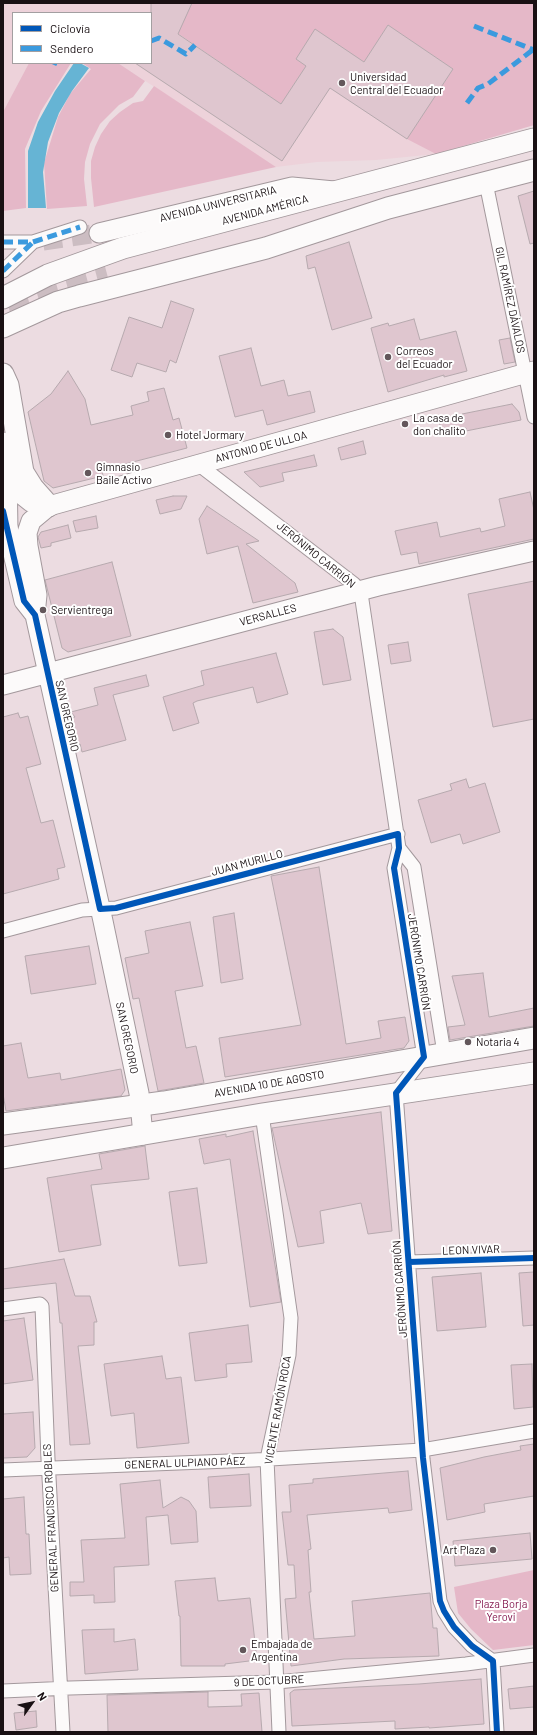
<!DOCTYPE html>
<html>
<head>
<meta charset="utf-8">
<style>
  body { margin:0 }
  #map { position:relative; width:537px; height:1735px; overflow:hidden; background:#ecdce1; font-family:Barlow,sans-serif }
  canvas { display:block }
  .frame { position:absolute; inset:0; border:4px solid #191013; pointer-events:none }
  .legend { position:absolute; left:12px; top:12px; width:140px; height:52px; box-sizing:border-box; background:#fff; border:1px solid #a39fa1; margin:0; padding:5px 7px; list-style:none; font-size:12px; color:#191013 }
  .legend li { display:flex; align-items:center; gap:8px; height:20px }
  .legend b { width:20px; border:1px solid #a39fa1 }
  .north { position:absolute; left:12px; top:1683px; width:40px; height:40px; -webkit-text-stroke:3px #fff; paint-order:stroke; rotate:57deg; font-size:11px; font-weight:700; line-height:16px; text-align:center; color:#191013 }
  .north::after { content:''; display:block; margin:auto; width:14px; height:18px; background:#191013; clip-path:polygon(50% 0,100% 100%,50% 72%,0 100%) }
</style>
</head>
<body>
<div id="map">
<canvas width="537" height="1735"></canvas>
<div class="frame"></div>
<ul class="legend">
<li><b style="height:5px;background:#0057b8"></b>Ciclovía</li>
<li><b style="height:5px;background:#3b9ade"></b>Sendero</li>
</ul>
<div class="north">N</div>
</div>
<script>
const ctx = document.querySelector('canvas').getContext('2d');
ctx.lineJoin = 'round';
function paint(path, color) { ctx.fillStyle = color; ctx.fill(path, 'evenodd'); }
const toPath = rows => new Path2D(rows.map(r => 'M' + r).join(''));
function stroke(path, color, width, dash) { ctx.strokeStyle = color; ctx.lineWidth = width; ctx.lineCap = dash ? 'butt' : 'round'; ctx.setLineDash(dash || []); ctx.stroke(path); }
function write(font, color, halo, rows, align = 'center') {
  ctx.font = font + ' Barlow,sans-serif'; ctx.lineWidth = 4; ctx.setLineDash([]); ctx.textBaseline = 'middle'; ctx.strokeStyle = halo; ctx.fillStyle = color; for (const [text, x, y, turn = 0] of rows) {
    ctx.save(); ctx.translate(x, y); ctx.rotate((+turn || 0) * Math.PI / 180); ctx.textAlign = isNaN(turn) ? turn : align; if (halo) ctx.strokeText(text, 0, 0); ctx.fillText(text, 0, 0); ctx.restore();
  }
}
paint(toPath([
  [3,3,534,3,534,125,436,154,376,160,317,162,276,167,118,63,151,63,151,13,13,13,13,63,29,63,3,112]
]), '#edd2da');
paint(toPath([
  [155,3,534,3,534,125,436,154,407,139,453,69,388,25,364,62,315,30,306,66,281,104,176,32],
  [29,63,71,63,41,111,25,149,26,208,3,211,3,112],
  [82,63,118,63,145,81,133,97,119,105,100,124,90,144,85,162,84,179,87,206,47,209,44,163,58,117,70,94,91,69],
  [154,86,276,167,94,207,91,178,91,161,95,147,101,134,110,121,120,112,133,103,143,101],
  [534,1570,534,1645,493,1650,471,1629,458,1613,454,1587]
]), '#e5b8c8');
paint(toPath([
  [74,63,80,63,89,68,72,91,59,113,48,142,43,172,46,208,28,208,28,151,38,122,55,91]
]), '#66b4d4');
const building = toPath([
  [151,3,192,3,178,34,281,104,306,66,296,59,315,29,364,62,388,25,453,69,407,139,330,88,282,161,135,63,151,63,151,3],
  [534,191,534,243,530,244,518,196,534,191],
  [349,242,372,318,332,330,315,267,308,269,306,256,349,242],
  [171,301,194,309,176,363,170,360,166,372,137,363,132,377,111,370,129,317,162,328,171,301],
  [414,319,420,340,456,331,467,371,444,377,444,375,388,392,371,328,388,323,389,326,414,319],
  [510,338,515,362,504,364,499,340,510,338],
  [251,348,261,386,284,380,288,396,310,391,315,412,267,425,263,410,235,417,219,356,251,348],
  [68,371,85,399,91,425,133,415,131,406,149,401,147,392,164,388,173,420,179,418,187,448,102,470,103,476,53,488,44,481,28,412,51,394,68,371],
  [512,404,519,412,521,420,466,431,466,428,443,434,439,422,463,416,462,414,512,404],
  [363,441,366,454,341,460,338,448,363,441],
  [314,455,317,466,282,473,284,481,260,487,244,472,314,455],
  [530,492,534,510,534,539,419,564,417,552,401,555,395,531,437,522,440,537,480,528,481,532,505,526,499,499,530,492],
  [173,496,187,496,181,509,160,514,156,500,173,496],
  [207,506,259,541,246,544,295,583,298,592,253,603,238,546,207,554,199,519,207,506],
  [96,516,98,528,76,532,73,521,96,516],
  [68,525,71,538,51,543,51,546,41,548,38,537,41,532,68,525],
  [112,562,131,636,68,652,62,648,45,580,112,562],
  [534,581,534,719,493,727,468,594,534,581],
  [333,629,343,637,351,680,323,685,314,632,333,629],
  [408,642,411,661,391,664,388,645,408,642],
  [276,653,288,694,257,703,253,687,197,701,193,703,199,723,173,731,163,697,204,685,201,671,276,653],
  [146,675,149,686,113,695,126,740,82,752,80,744,75,745,69,719,75,717,71,712,98,705,94,688,146,675],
  [18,713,20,718,28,716,41,764,26,768,41,823,53,820,65,867,57,869,59,879,3,894,3,717,18,713],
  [466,779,469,788,485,783,500,832,463,844,460,834,431,843,418,800,452,790,450,784,466,779],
  [319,867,346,1044,381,1038,378,1021,405,1017,409,1041,404,1048,225,1077,219,1038,301,1025,271,876,319,867],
  [234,913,243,979,221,983,213,917,234,913],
  [190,922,203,986,175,991,186,1048,196,1046,204,1083,158,1091,139,998,133,999,125,958,149,953,145,931,190,922],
  [89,946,96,984,31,994,25,956,89,946],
  [483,973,489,1017,534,1008,534,1026,450,1040,448,1027,465,1025,452,976,483,973],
  [21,1043,28,1078,60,1073,61,1080,121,1069,125,1090,121,1096,6,1111,3,1094,3,1046,21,1043],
  [381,1112,392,1231,368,1234,361,1203,320,1211,324,1243,298,1247,272,1128,381,1112],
  [253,1131,281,1302,250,1307,230,1159,204,1164,199,1139,226,1134,226,1137,253,1131],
  [145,1146,149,1179,91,1185,101,1245,59,1252,47,1178,102,1169,99,1154,145,1146],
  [197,1188,207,1263,179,1266,169,1192,197,1188],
  [64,1259,75,1296,90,1296,97,1322,94,1322,94,1345,78,1346,90,1444,70,1445,62,1323,60,1323,56,1283,3,1289,3,1269,64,1259],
  [534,1272,534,1325,523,1326,519,1273,534,1272],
  [481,1273,486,1327,437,1331,432,1277,481,1273],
  [24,1318,33,1380,3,1384,3,1321,24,1318],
  [248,1325,252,1362,226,1364,227,1377,195,1381,189,1333,248,1325],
  [162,1356,166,1379,181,1377,189,1443,137,1448,134,1413,111,1416,104,1364,162,1356],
  [532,1364,533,1407,514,1409,511,1365,532,1364],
  [33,1412,35,1448,27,1457,3,1458,3,1414,33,1412],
  [534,1444,534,1496,484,1504,485,1512,447,1520,440,1468,484,1457,521,1450,520,1446,534,1444],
  [408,1471,412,1510,389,1513,388,1508,307,1515,311,1549,308,1550,311,1592,309,1592,314,1639,355,1636,352,1601,430,1593,433,1628,437,1628,439,1656,344,1659,291,1666,285,1599,296,1598,294,1565,288,1565,282,1512,291,1512,289,1485,313,1483,313,1479,408,1471],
  [249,1474,251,1506,210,1508,208,1477,249,1474],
  [160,1480,163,1508,181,1497,189,1501,196,1511,198,1542,171,1544,168,1515,146,1517,149,1565,114,1567,115,1602,94,1603,94,1595,70,1596,70,1582,84,1582,81,1540,125,1538,120,1484,160,1480],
  [24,1497,26,1534,29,1534,31,1574,10,1575,9,1557,3,1558,3,1499,24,1497],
  [530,1533,532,1559,455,1566,453,1541,530,1533],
  [215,1578,218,1601,250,1598,257,1660,225,1664,225,1666,181,1666,180,1616,179,1616,175,1581,215,1578],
  [114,1629,114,1642,135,1639,138,1670,85,1674,82,1630,114,1629],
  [481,1679,484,1724,429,1728,429,1727,395,1729,395,1721,292,1726,290,1693,294,1690,419,1684,481,1679],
  [534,1686,534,1707,510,1709,508,1689,534,1686],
  [208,1692,208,1707,242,1706,241,1694,259,1693,262,1732,108,1732,107,1695,208,1692],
  [36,1711,37,1727,16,1730,14,1713,36,1711]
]);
paint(building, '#dfc6cf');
stroke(building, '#b6a9ae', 1);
stroke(toPath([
  [43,241,99,233]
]), '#ccbdc2', 19, [19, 10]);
stroke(toPath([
  [7,301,107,274]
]), '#ccbdc2', 21, [21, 10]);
const street = toPath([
  [486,183,534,417],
  [3,242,33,242,80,227],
  [3,271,33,242],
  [198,464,354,584,360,591,362,600,399,848,394,868,424,1057,396,1093,423,1459,440,1601,444,1611,454,1627,472,1646,493,1661,497,1732],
  [399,848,414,867,444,1053],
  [3,931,82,910,116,908,398,834],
  [262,1114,291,1318,289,1355,267,1459,279,1732],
  [409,1262,534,1258],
  [3,1309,40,1304,42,1306,48,1459,63,1732],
  [3,1470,254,1460,422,1450,534,1431],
  [3,1691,70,1688,277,1682,466,1664,534,1655]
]);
const secondary = toPath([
  [99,233,292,187,334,191],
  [3,442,7,464,8,532,24,601,35,615],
  [7,464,21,494,31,502,49,506,534,371],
  [49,506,31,521,27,533,28,546,37,595,35,615,103,921,139,1093,143,1135],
  [3,685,378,586,534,551]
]);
const primary = toPath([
  [3,298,48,275,123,248,534,139],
  [3,327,58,302,79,296,266,248,388,208,534,170],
  [3,374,8,385,23,472,33,488,49,506],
  [3,511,8,532],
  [3,1124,164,1102,534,1038],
  [3,1158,262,1114,534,1073]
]);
stroke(street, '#a3989c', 15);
stroke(secondary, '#a3989c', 21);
stroke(primary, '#a3989c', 23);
stroke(street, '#fcfafa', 13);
stroke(secondary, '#fcfafa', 19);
stroke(primary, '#fcfafa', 21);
stroke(toPath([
  [474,26,534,50],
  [151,41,159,38,186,54,195,45],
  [54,65,55,63],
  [467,103,478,88,488,84,534,49],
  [3,242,33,242,80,227],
  [3,271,33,242]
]), '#3b9ade', 5, [10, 5]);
stroke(toPath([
  [3,511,24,601,35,615,100,909,116,908,398,834,399,848,394,868,424,1057,396,1093,423,1458,440,1601,444,1611,454,1627,472,1646,493,1661,497,1732],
  [409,1262,534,1258]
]), '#0057b8', 6);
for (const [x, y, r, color] of [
  [342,83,4,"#63575b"],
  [388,357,4,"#63575b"],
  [405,424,4,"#63575b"],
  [168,435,4,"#63575b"],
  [88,473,4,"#63575b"],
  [43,610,4,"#63575b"],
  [468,1042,4,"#63575b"],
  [493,1550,4,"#63575b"],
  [243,1650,4,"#63575b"]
]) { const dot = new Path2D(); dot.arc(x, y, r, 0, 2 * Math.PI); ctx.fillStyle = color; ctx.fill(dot); stroke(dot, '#fff', 1.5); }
write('11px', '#191013', '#fff', [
  ["Universidad",350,77],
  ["Central del Ecuador",350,90],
  ["Correos",396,351],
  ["del Ecuador",396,364],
  ["La casa de",413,418],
  ["don chalito",413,431],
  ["Hotel Jormary",176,435],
  ["Gimnasio",96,467],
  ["Baile Activo",96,480],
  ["Servientrega",51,610],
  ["Notaria 4",476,1042],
  ["Art Plaza",485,1550,"right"],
  ["Embajada de",251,1644],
  ["Argentina",251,1657]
], 'left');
write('11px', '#191013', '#fff', [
  ["AVENIDA UNIVERSITARIA",218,204,-14],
  ["AVENIDA AMÉRICA",265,210,-15],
  ["GIL RAMÍREZ DÁVALOS",510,300,78],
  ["ANTONIO DE ULLOA",261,447,-15],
  ["JERÓNIMO CARRIÓN",316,555,39],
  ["VERSALLES",268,615,-15],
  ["SAN GREGORIO",67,716,77],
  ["JUAN MURILLO",247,863,-15],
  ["JERÓNIMO CARRIÓN",419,962,81],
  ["SAN GREGORIO",127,1038,78],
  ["AVENIDA 10 DE AGOSTO",269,1084,-10],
  ["LEON VIVAR",471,1250,-2],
  ["JERÓNIMO CARRIÓN",400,1289,-94],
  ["VICENTE RAMÓN ROCA",278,1410,-80],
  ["GENERAL ULPIANO PÁEZ",185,1463,-2],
  ["GENERAL FRANCISCO ROBLES",51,1518,-93],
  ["9 DE OCTUBRE",269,1681,-3]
]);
write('11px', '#861c51', '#fff', [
  ["Plaza Borja",501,1604],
  ["Yerovi",501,1617]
]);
</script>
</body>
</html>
